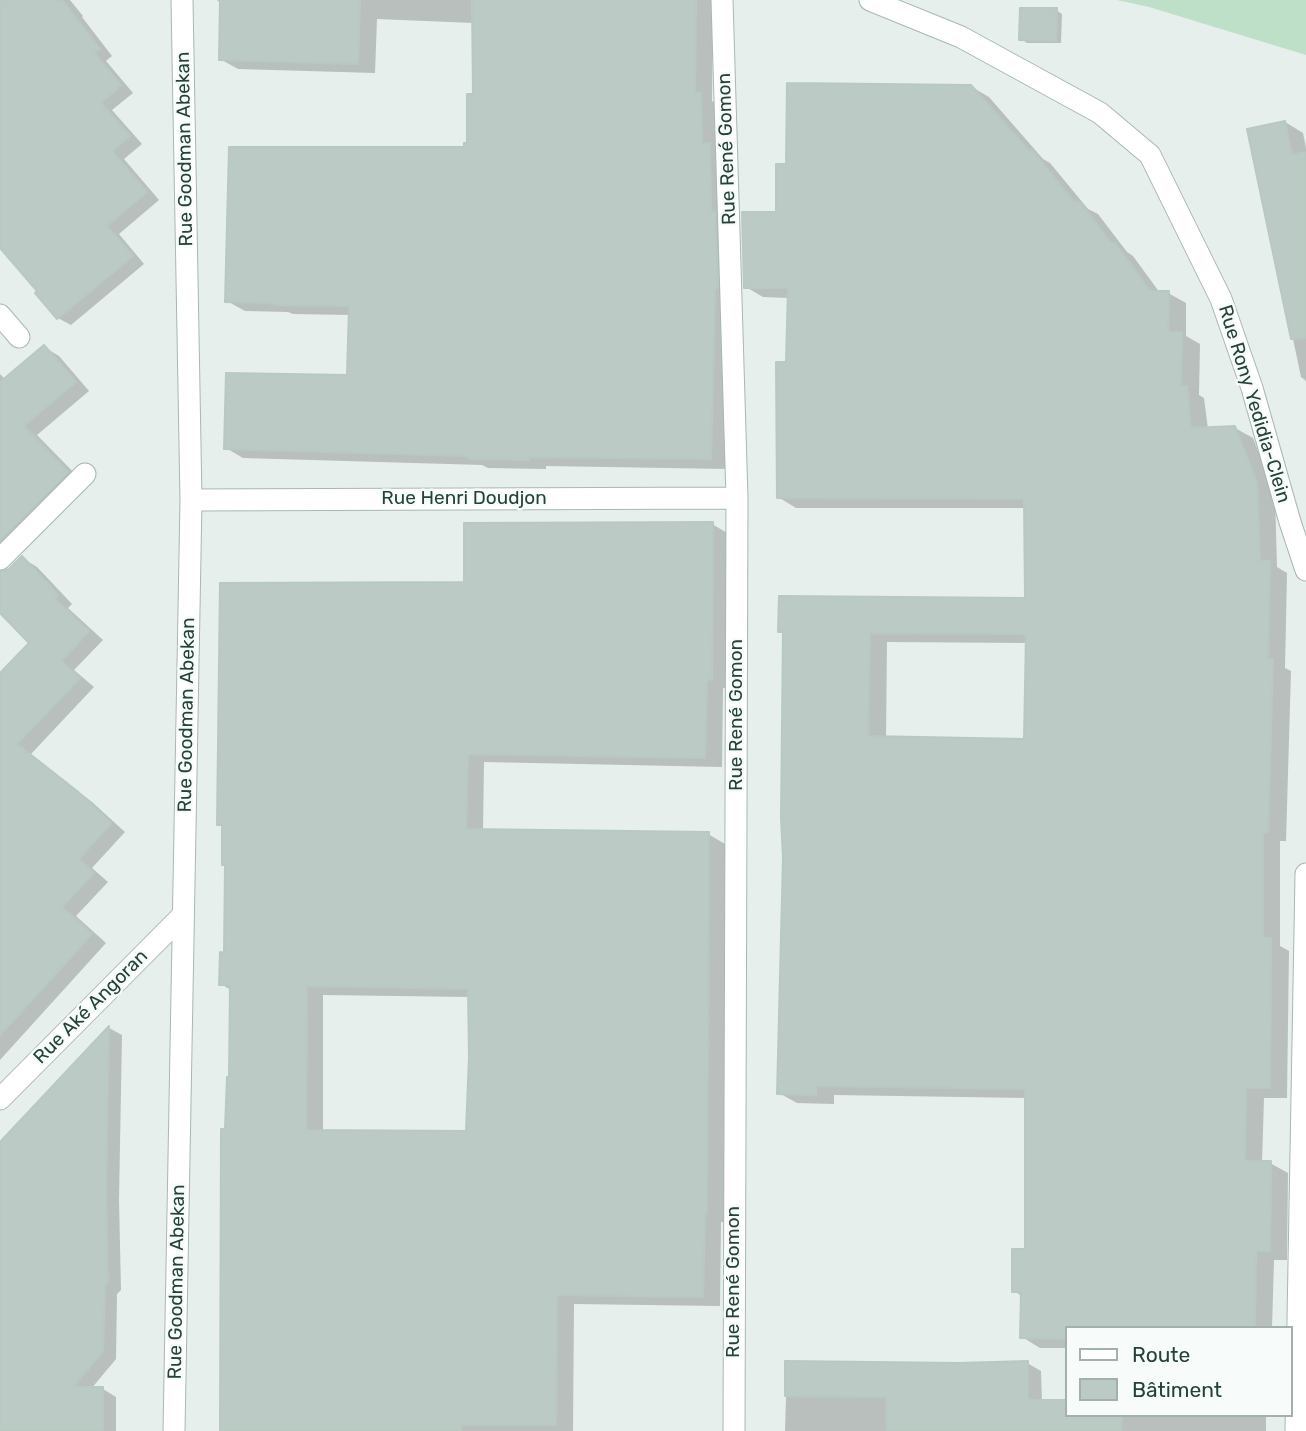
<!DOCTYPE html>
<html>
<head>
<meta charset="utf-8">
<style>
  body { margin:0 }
  #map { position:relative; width:1306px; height:1431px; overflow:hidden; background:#e6efeb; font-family:Rubik,sans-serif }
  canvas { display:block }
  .legend { position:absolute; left:1065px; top:1326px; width:228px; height:91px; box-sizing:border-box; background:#f7fbf9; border:2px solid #a3b1ad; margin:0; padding:9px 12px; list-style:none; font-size:21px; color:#24423a }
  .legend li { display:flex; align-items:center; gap:14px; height:35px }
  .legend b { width:35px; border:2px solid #a3b1ad }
</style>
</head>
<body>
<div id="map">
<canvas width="1306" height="1431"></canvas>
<ul class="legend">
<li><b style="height:9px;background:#fff"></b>Route</li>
<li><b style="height:19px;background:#bbcac4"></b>Bâtiment</li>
</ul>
</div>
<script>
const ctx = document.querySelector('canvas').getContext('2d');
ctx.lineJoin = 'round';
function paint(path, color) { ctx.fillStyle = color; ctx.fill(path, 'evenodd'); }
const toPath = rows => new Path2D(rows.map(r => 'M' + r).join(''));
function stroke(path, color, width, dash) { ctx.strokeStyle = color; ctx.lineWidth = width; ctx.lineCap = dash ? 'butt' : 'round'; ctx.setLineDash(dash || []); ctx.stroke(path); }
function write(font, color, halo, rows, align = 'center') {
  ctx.font = font + ' Rubik,sans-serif'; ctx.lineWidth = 5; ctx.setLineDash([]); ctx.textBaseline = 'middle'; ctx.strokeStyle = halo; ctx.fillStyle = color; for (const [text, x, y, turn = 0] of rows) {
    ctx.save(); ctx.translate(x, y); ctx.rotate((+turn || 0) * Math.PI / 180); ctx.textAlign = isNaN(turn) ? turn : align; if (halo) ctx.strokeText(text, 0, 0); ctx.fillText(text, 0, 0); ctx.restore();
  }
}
paint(toPath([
  [1117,0,1306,0,1306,55,1149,7]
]), '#bfe0c8');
paint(toPath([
  [0,0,70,0,83,16,82,17,112,56,106,61,133,93,112,110,142,144,124,159,159,200,119,234,144,264,71,325,58,318,0,243],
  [217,0,713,0,712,101,718,105,728,469,546,466,546,469,488,468,482,465,243,458,226,448,348,377,350,315,293,314,288,312,245,311,227,301,466,149,469,145,475,96,474,23,377,19,375,73,238,69,220,59,221,4],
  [1056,10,1062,14,1061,43,1027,43,1021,39],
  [970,86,989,97,1043,159,1050,163,1088,209,1098,214,1127,252,1133,256,1160,293,1168,293,1186,303,1186,336,1200,344,1199,395,1204,398,1208,429,1235,428,1253,438,1275,495,1277,567,1287,573,1285,668,1291,671,1286,841,1280,841,1280,946,1289,951,1287,1098,1264,1098,1262,1163,1270,1163,1288,1173,1287,1260,1274,1260,1272,1328,1066,1328,1066,1348,1040,1348,1022,1337,1023,1297,1014,1291,1026,1251,1027,1098,834,1095,834,1104,797,1103,779,1093,784,858,785,634,780,631,1027,600,1026,508,796,508,778,497,788,364,789,298,763,297,746,287,778,214,788,166],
  [887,642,1028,643,1026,741,886,738],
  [1285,122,1303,133,1306,148,1306,383,1305,380,1301,377,1249,130],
  [44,347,59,356,89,391,37,435,82,481,5,558,1,571,3,574,22,558,37,567,72,604,68,608,103,640,74,670,94,687,31,754,92,802,125,832,92,868,108,882,76,916,106,943,0,1060,0,676,31,643,0,599,0,374,6,380],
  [712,524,729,534,728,688,723,688,722,767,484,762,483,831,708,834,725,844,724,1222,721,1222,720,1306,574,1304,573,1431,221,1431,231,990,221,984,226,954,227,866,223,864,224,827,219,824,466,584],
  [323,995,470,997,468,1133,323,1132],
  [109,1028,122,1035,119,1200,121,1290,117,1294,116,1359,91,1389,103,1389,116,1397,116,1431,0,1431,0,1144],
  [787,1363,959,1365,1027,1363,1041,1371,1042,1402,1066,1403,1066,1415,1266,1415,1266,1431,785,1431]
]), '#0003');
const building = toPath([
  [0,0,62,0,100,49,94,53,121,85,101,103,130,136,112,151,147,192,107,226,133,256,57,319,35,293,37,291,0,248,0,0],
  [220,0,360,0,358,64,219,60,220,0],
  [472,0,696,0,695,93,701,93,702,143,710,143,711,212,715,212,718,288,715,288,711,459,529,457,529,460,469,459,469,456,224,449,226,373,347,375,349,306,274,305,274,303,225,302,229,147,464,147,464,143,467,143,467,94,473,94,472,0],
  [1020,8,1057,8,1056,41,1019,40,1020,8],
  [787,83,971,85,1030,152,1032,150,1074,202,1080,202,1111,243,1115,243,1150,291,1169,291,1168,332,1182,332,1181,386,1187,386,1191,428,1235,426,1257,483,1260,561,1270,561,1268,659,1273,659,1268,832,1263,832,1263,938,1271,938,1270,1088,1246,1088,1245,1161,1271,1161,1270,1251,1256,1251,1255,1328,1066,1328,1066,1339,1020,1338,1021,1292,1012,1292,1012,1249,1025,1249,1025,1089,816,1086,816,1095,777,1094,783,858,781,818,783,632,778,632,779,596,1025,598,1024,499,777,498,776,362,786,362,788,288,744,288,742,212,776,212,776,164,786,164,787,83],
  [870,633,1026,634,1024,739,868,736,870,633],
  [1285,121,1292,155,1306,152,1306,338,1291,339,1247,129,1285,121],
  [44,345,76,382,24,426,68,472,0,540,0,382,44,345],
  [713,522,712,680,707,679,705,758,468,754,466,829,709,832,707,1213,705,1213,703,1297,557,1295,556,1425,461,1425,461,1431,220,1431,221,1129,225,1129,227,1077,229,1077,230,985,219,985,220,952,224,953,225,865,222,865,222,825,217,825,220,583,464,582,464,523,713,522],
  [307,986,468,989,469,1057,466,1131,306,1130,307,986],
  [22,556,58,595,55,599,89,631,61,661,80,678,17,744,77,791,111,823,79,859,94,873,62,907,92,934,0,1035,0,673,29,643,0,613,0,572,9,569,22,556],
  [109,1026,106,1191,108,1282,105,1286,103,1351,73,1387,103,1387,103,1431,0,1431,0,1142,109,1026],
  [785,1361,959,1363,1028,1361,1028,1400,1066,1400,1066,1415,1122,1415,1121,1431,887,1431,886,1397,785,1396,785,1361]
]);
paint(building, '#bbcac4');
stroke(building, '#b8c9c2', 2);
const street = toPath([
  [722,0,737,498,734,1431],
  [870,0,961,37,1100,113,1150,155,1221,299,1252,388,1290,522,1306,570],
  [0,315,19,337],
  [191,500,737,498],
  [0,559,85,474],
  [0,1099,183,915],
  [174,1431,191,500,182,0],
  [1296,1431,1306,874]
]);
stroke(street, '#a8b8b2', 23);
stroke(street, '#fff', 21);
write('19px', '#24423a', '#f7fbf9', [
  ["Rue Goodman Abekan",185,149,-91],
  ["Rue René Gomon",727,149,-92],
  ["Rue Rony Yedidia-Clein",1254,404,73],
  ["Rue Henri Doudjon",464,499],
  ["Rue Goodman Abekan",187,715,-89],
  ["Rue René Gomon",737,715,-90],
  ["Rue Aké Angoran",91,1007,-45],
  ["Rue Goodman Abekan",177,1282,-89],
  ["Rue René Gomon",734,1282,-90]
]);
</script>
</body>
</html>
